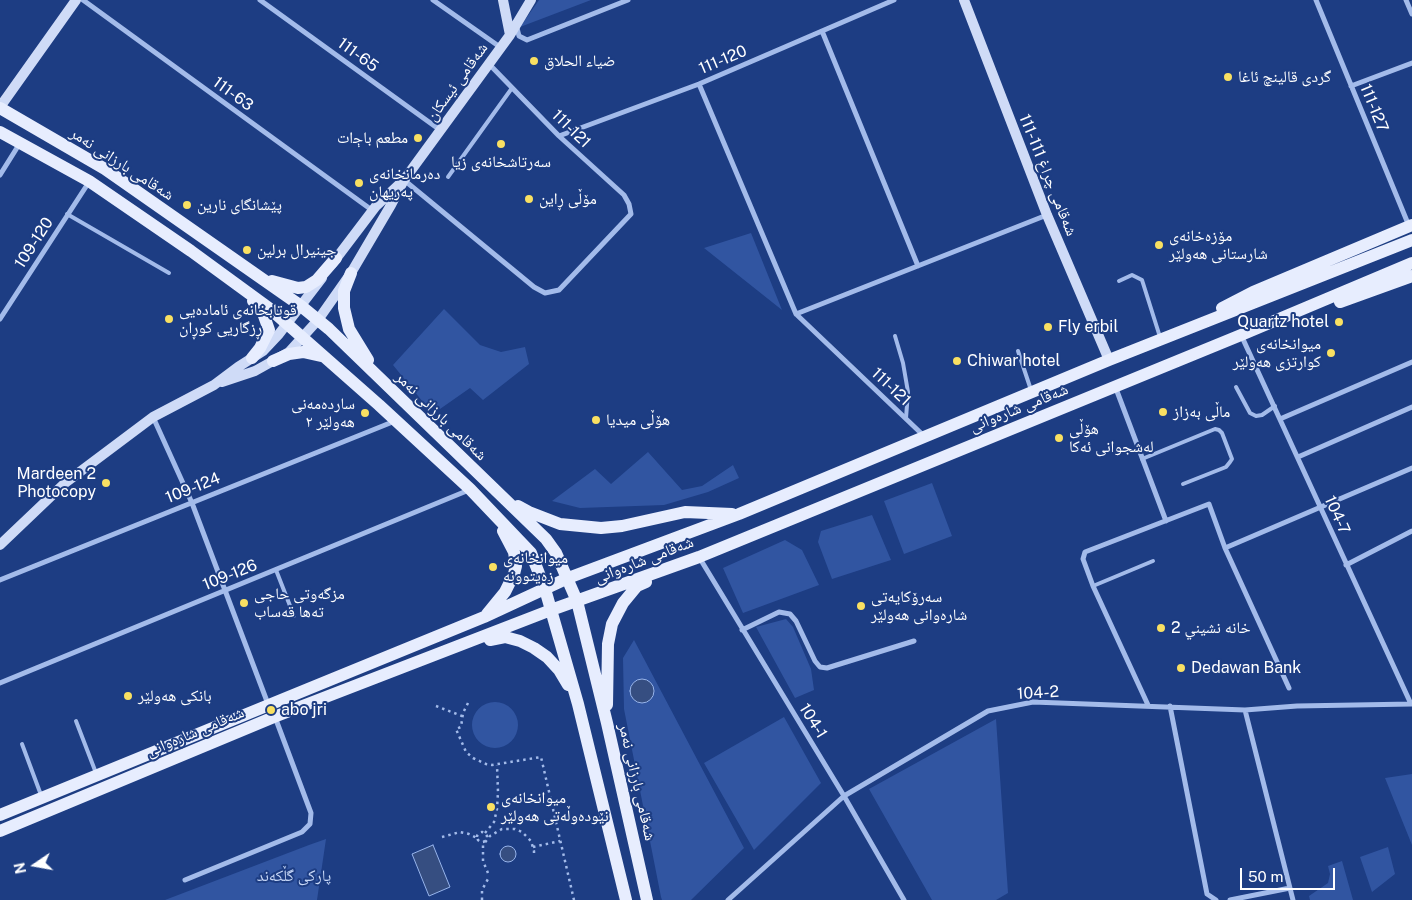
<!DOCTYPE html>
<html>
<head>
<meta charset="utf-8">
<style>
  body { margin:0 }
  #map { position:relative; width:1412px; height:900px; overflow:hidden; background:#1d3d83; font-family:"Public Sans",sans-serif }
  canvas { display:block }
  .north { position:absolute; left:10px; top:840px; width:50px; height:50px; -webkit-text-stroke:4px #1d3d83; paint-order:stroke; rotate:258deg; font-size:14px; font-weight:700; line-height:20px; text-align:center; color:#fff }
  .north::after { content:''; display:block; margin:auto; width:18px; height:22px; background:#fff; clip-path:polygon(50% 0,100% 100%,50% 72%,0 100%) }
  .scale { position:absolute; left:1240px; top:868px; width:95px; height:22px; box-sizing:border-box; border:2px solid #fff; border-top:0; padding-left:6px; font-size:15px; line-height:18px; white-space:nowrap; color:#fff; -webkit-text-stroke:4px #1d3d83; paint-order:stroke }
</style>
</head>
<body>
<div id="map">
<canvas width="1412" height="900"></canvas>
<div class="north">N</div>
<div class="scale">50 m</div>
</div>
<script>
const ctx = document.querySelector('canvas').getContext('2d');
ctx.lineJoin = 'round';
function paint(path, color) { ctx.fillStyle = color; ctx.fill(path, 'evenodd'); }
const toPath = rows => new Path2D(rows.map(r => 'M' + r).join(''));
function stroke(path, color, width, dash) { ctx.strokeStyle = color; ctx.lineWidth = width; ctx.lineCap = dash ? 'butt' : 'round'; ctx.setLineDash(dash || []); ctx.stroke(path); }
function write(font, color, halo, rows, align = 'center') {
  ctx.font = font + ' "Public Sans","Noto Naskh Arabic",sans-serif'; ctx.lineWidth = 4; ctx.setLineDash([]); ctx.textBaseline = 'middle'; ctx.strokeStyle = halo; ctx.fillStyle = color; for (const [text, x, y, turn = 0] of rows) {
    ctx.save(); ctx.translate(x, y); ctx.rotate((+turn || 0) * Math.PI / 180); ctx.textAlign = isNaN(turn) ? turn : align; if (halo) ctx.strokeText(text, 0, 0); ctx.fillText(text, 0, 0); ctx.restore();
  }
}
paint(toPath([
  [539,0,591,0,520,27],
  [751,233,782,310,704,248],
  [444,309,480,345,501,352,525,347,529,364,483,400,470,388,440,409,427,407,393,365],
  [648,452,682,490,702,486,733,465,739,478,708,492,664,505,580,508,552,501,595,469,611,484],
  [932,483,952,536,904,554,884,501],
  [872,515,891,560,832,579,818,542,821,531],
  [785,540,802,550,819,585,743,613,723,568],
  [786,619,793,627,811,669,814,690,795,698,756,627],
  [634,640,744,848,691,900,662,900,661,897,624,709,623,658],
  '472 725a23 23 0 1 1 46 0a23 23 0 1 1-46 0Z',
  [784,717,821,783,754,850,704,763],
  [996,719,1008,893,996,900,932,900,869,789],
  [1412,774,1412,845,1385,778],
  [326,839,317,900,165,900,309,845],
  [1388,847,1395,874,1372,892,1360,857],
  [1342,861,1353,900,1310,900,1309,896,1328,883,1330,874,1328,866]
]), '#3155a1');
const water = toPath([
  '630 691a12 12 0 1 1 24 0a12 12 0 1 1-24 0Z',
  [433,845,450,887,429,896,412,854,433,845],
  '500 854a8 8 0 1 1 16 0a8 8 0 1 1-16 0Z'
]);
paint(water, '#364e81');
stroke(water, '#97b4eb', 1);
stroke(toPath([
  [468,703,463,713,461,727,456,729,466,752,473,758,486,764,492,765,541,757,574,900],
  [436,706,462,716],
  '477 837a5 5 0 1 1 10 0a5 5 0 1 1-10 0Z',
  [485,833,494,822,497,809,498,792,497,765],
  [442,837,460,832,469,834,477,838],
  [533,847,560,841],
  [488,873,483,861,483,845,490,836,502,829,515,829,522,832,531,841,534,851,534,857],
  [482,900,482,890,488,879]
]), '#a3bbea', 2.5, [2.5, 4]);
stroke(toPath([
  [448,177,512,88],
  [67,214,169,273],
  [1119,281,1132,275,1142,280,1160,337],
  [895,336,903,363,908,392,906,418],
  [1018,351,1031,390],
  [1236,387,1250,413,1256,416,1262,415,1275,406],
  [1142,459,1215,429,1219,430,1222,433,1232,459,1230,462,1226,467,1183,484],
  [276,570,294,616],
  [1093,586,1153,561],
  [76,721,96,773],
  [22,744,41,795]
]), '#a3bbea', 4);
stroke(toPath([
  [83,0,369,208],
  [260,0,440,130],
  [433,0,500,47],
  [1316,0,1409,226],
  [1406,0,1412,14],
  [517,28,519,36,527,40,628,0],
  [822,31,918,266],
  [699,84,796,314,924,436],
  [1351,86,1412,63],
  [559,136,699,84,894,0],
  [0,175,20,143],
  [404,180,534,287,545,293,559,290,631,214,629,204,624,195,559,136,489,64],
  [796,314,1047,215],
  [0,319,89,182],
  [1242,337,1411,704],
  [1115,386,1166,521],
  [153,417,192,503,268,704],
  [1280,419,1412,362],
  [1298,457,1412,407],
  [1225,548,1412,468],
  [699,557,844,796,904,900],
  [1346,565,1412,531],
  [0,580,395,421],
  [742,630,779,612,790,614,796,621,815,661,820,667,827,668,914,641],
  [0,683,469,490],
  [1148,705,1093,586,1083,559,1085,552,1209,504,1225,548,1289,688],
  [1170,706,1207,894,1216,900],
  [1245,710,1293,900],
  [185,880,302,832,310,824,311,813,275,717],
  [728,900,844,796,988,711,1033,702,1245,710,1297,706,1412,704],
  [1230,900,1290,888]
]), '#a3bbea', 5);
stroke(toPath([
  [503,0,510,35],
  [964,0,1047,215,1109,360],
  [0,107,76,0],
  [332,264,376,206,404,180],
  [222,382,255,371,289,352,318,320,351,273,391,205,404,180,510,35,531,0],
  [0,545,65,483,153,417,214,385,238,367,263,351,279,334,322,278]
]), '#cfdbf7', 10);
stroke(toPath([
  [0,108,105,169,301,306,329,329,546,539,556,553,577,601,607,723,647,900],
  [0,132,89,181,191,251,269,308,379,405,470,489,531,553,545,589,578,704,626,900],
  [351,273,344,291,344,308,349,329,368,360],
  [272,281,298,288,306,287,317,280,336,258],
  [1340,302,1412,276],
  [1222,308,1253,292,1412,225],
  [252,358,260,348,269,330,263,313,253,301],
  [273,361,289,354,303,352,321,356],
  [518,506,529,512,560,524,601,528,622,526,685,512,732,514],
  [487,614,505,592,514,574,516,566,514,552,503,531],
  [490,640,505,637,520,641,534,648,547,657,559,670,568,685],
  [607,705,608,644,612,624,623,603,637,586,646,582],
  [0,815,484,617,568,578,739,514,1109,360,1412,240],
  [0,831,274,717,551,610,699,557,1241,335,1412,263]
]), '#e7edfe', 12);
for (const [x, y, r, color] of [
  [534,61,5,"#f9e062"],
  [1228,77,5,"#f9e062"],
  [418,138,5,"#f9e062"],
  [501,144,5,"#f9e062"],
  [359,183,5,"#f9e062"],
  [529,199,5,"#f9e062"],
  [187,205,5,"#f9e062"],
  [1159,245,5,"#f9e062"],
  [247,250,5,"#f9e062"],
  [169,319,5,"#f9e062"],
  [1339,322,5,"#f9e062"],
  [1048,327,5,"#f9e062"],
  [1331,353,5,"#f9e062"],
  [957,361,5,"#f9e062"],
  [1163,412,5,"#f9e062"],
  [365,413,5,"#f9e062"],
  [596,420,5,"#f9e062"],
  [1059,438,5,"#f9e062"],
  [106,483,5,"#f9e062"],
  [493,567,5,"#f9e062"],
  [244,603,5,"#f9e062"],
  [861,606,5,"#f9e062"],
  [1161,628,5,"#f9e062"],
  [1181,668,5,"#f9e062"],
  [128,696,5,"#f9e062"],
  [271,710,5,"#f9e062"],
  [491,807,5,"#f9e062"]
]) { const dot = new Path2D(); dot.arc(x, y, r, 0, 2 * Math.PI); ctx.fillStyle = color; ctx.fill(dot); stroke(dot, '#1d3d83', 2); }
write('16px', '#fff', '#1d3d83', [
  ["111-65",358,55,36],
  ["111-120",723,60,-23],
  ["شەقامی ئیسکان",457,82,-54],
  ["111-63",233,94,36],
  ["111-127",1374,108,68],
  ["111-121",571,129,44],
  ["شەقامی بارزانی نەمر",122,164,33],
  ["شەقامی چراغ 111-111",1048,175,68],
  ["109-120",34,243,-57],
  ["111-121",891,387,43],
  ["شەقامی شارەوانی",1019,408,-22],
  ["شەقامی بارزانی نەمر",441,416,44],
  ["109-124",193,488,-22],
  ["104-7",1337,515,66],
  ["شەقامی شارەوانی",644,560,-21],
  ["109-126",230,575,-22],
  ["104-2",1038,693,-3],
  ["104-1",813,721,58],
  ["شەقامی شارەوانی",195,732,-23],
  ["شەقامی بارزانی نەمر",637,782,77]
]);
write('16px', '#fff', '#1d3d83', [
  ["ضياء الحلاق",544,61],
  ["گردی قالینچ ئاغا",1238,77],
  ["مطعم باﭴات",408,138,"right"],
  ["سەرتاشخانەی زیا",501,162,"center"],
  ["دەرمانخانەی",369,174],
  ["پەریهان",369,192],
  ["مۆڵی ڕاین",539,199],
  ["پێشانگای نارین",197,205],
  ["مۆزەخانەی",1169,236],
  ["شارستانی هەولێر",1169,254],
  ["جينيرال برلين",257,250],
  ["قوتابخانەی ئامادەیی",179,310],
  ["ڕزگاریی کوڕان",179,328],
  ["Quartz hotel",1329,322,"right"],
  ["Fly erbil",1058,327],
  ["میوانخانەی",1321,344,"right"],
  ["کوارتزی هەولێر",1321,362,"right"],
  ["Chiwar hotel",967,361],
  ["ساردەمەنی",355,404,"right"],
  ["هەولێر ٢",355,422,"right"],
  ["ماڵی بەزاز",1173,412],
  ["هۆڵی میدیا",606,420],
  ["هۆڵی",1069,429],
  ["لەشجوانی ئەکا",1069,447],
  ["Mardeen 2",96,474,"right"],
  ["Photocopy",96,492,"right"],
  ["میوانخانەی",503,558],
  ["زەیتوونە",503,576],
  ["مزگەوتی حاجی",254,594],
  ["تەها قەساب",254,612],
  ["سەرۆکایەتی",871,597],
  ["شارەوانی هەولێر",871,615],
  ["خانه نشيني 2",1171,628],
  ["Dedawan Bank",1191,668],
  ["بانکی هەولێر",138,696],
  ["abo jri",281,710],
  ["میوانخانەی",501,798],
  ["نێودەوڵەتی هەولێر",501,816]
], 'left');
write('16px', '#c8d8f7', '#1d3d83', [
  ["پارکی گڵکەند",294,876]
]);
</script>
</body>
</html>
